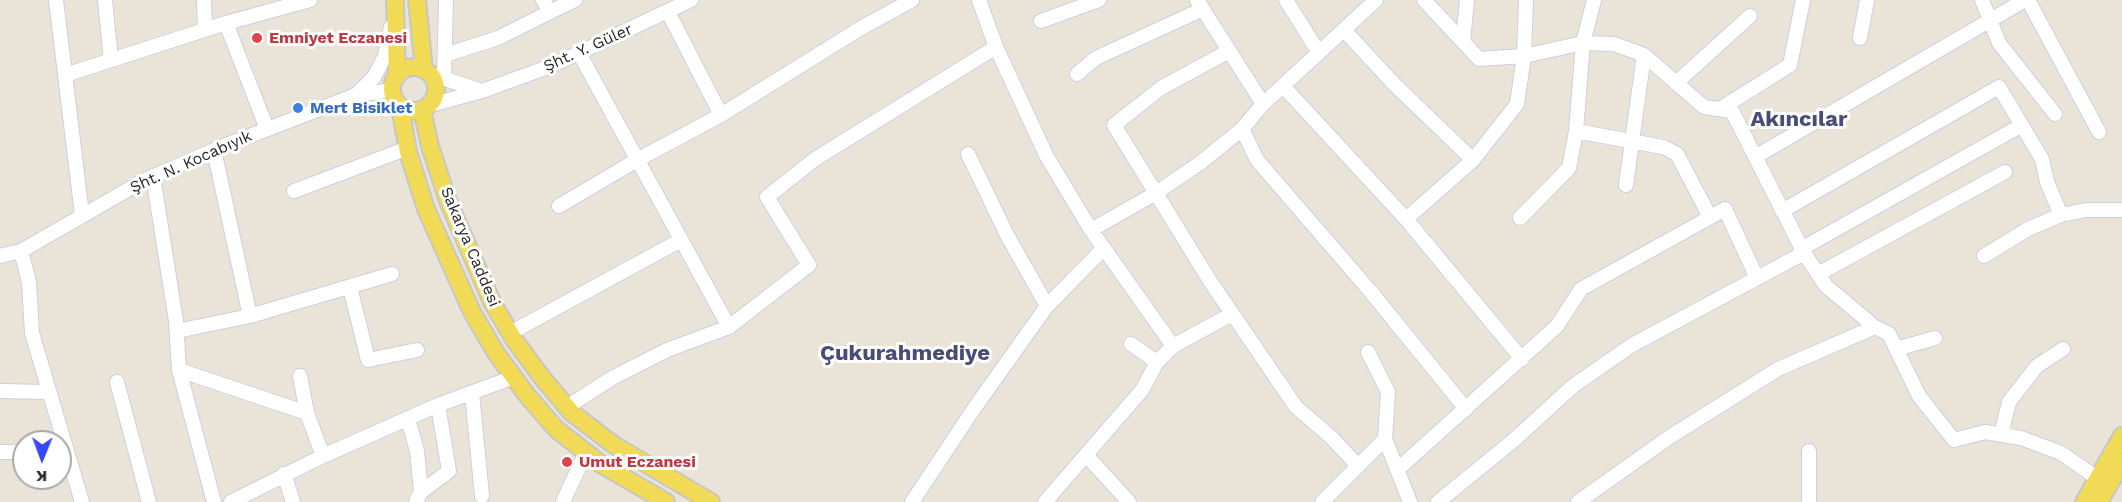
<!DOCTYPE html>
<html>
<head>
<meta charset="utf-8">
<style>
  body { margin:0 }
  #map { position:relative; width:2122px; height:502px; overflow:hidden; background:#eae4d8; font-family:"Work Sans",sans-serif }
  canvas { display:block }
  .north { position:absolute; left:12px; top:430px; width:60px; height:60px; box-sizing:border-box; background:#fff; border:2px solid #a9a9a9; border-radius:50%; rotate:181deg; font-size:16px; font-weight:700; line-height:24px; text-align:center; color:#272727 }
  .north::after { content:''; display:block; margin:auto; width:21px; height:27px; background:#3548fb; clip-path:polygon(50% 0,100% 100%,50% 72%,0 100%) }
</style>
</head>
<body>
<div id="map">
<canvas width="2122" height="502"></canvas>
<div class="north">K</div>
</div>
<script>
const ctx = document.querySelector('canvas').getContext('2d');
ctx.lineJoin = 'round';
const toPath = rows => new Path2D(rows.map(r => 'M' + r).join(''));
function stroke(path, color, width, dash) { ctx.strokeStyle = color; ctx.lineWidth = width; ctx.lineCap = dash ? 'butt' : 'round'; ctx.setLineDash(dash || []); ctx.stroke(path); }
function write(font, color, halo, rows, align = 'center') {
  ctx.font = font + ' "Work Sans",sans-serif'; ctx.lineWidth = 6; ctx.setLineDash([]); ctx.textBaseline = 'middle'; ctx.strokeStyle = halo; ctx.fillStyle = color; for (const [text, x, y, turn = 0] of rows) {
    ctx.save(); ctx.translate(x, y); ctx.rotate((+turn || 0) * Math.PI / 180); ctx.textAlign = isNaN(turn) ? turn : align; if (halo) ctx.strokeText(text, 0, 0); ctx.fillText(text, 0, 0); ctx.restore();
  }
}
const minor = toPath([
  [56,0,82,215],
  [105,0,111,60],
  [204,0,205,30],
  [979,0,996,47,1046,155,1091,230,1173,346],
  [1197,0,1263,104],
  [1286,0,1319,53],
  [1424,0,1479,59,1524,56,1583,43,1614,44,1644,55,1704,107,1732,111,1804,253,1826,286,1875,327,1889,334,1919,396,1954,440,1985,432,2021,438,2061,453,2097,478],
  [1982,0,1999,43,2055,114],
  [2028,0,2099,132],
  [550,12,575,0],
  [668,12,721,115],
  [1041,21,1099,0],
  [226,23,267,129],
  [1344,30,1395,85,1473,160],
  [1860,38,1867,0],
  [1463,41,1467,0],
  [1229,51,1161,88,1114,125,1210,281,1296,407,1331,437,1358,466],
  [579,53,729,327],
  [445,55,498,38,550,12,543,0],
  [430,74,482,91],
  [1077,74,1096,58,1203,9],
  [65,75,226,23,310,0],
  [444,79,446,0],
  [1676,83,1750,16],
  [1283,86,1406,219,1522,359],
  [356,95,374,77,385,56,391,27],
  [430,105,482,91,551,66,691,0],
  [1720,109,1790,65,1803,0],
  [1242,129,1257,160,1371,292,1466,409],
  [1576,131,1663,147,1677,154,1710,217],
  [214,150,250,316],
  [968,154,1007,235,1047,306],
  [1755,157,2025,0],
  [153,176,176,321,179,370],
  [1626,185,1644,55],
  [294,191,408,148],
  [559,206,637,160,721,115,861,28,912,0],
  [1782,211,1999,87,2042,159,2047,182,2061,215],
  [1520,218,1569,168,1576,131,1583,43,1594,0],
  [1406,219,1473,160,1517,104,1524,56,1526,0],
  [1091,230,1156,193,1200,163,1242,129,1263,104,1376,0],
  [1801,249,2022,125],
  [21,251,29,282,32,333,82,502],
  [0,256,21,251,143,181,221,147,356,95,392,90],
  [1984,256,2028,229,2061,215,2086,210,2122,210],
  [1818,274,2005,172],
  [350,287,368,360,417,350],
  [177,331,250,316,392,274],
  [510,333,681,240],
  [1131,344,1157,362],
  [1896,349,1935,338],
  [1368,352,1388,392,1385,439],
  [300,376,307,413,323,456],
  [117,382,149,502],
  [0,391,48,392],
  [472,393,482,496],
  [567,407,612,378,667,350,729,327,809,265,767,197,815,159,996,47],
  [408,419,417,451,421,492,416,502],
  [2001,435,2009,402,2037,366,2063,349],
  [1809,451,1809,502],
  [0,452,24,452],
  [1086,455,1129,502],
  [1397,470,1557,326,1581,289,1725,209,1757,278],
  [284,474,293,502],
  [421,492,449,471,438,405],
  [214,502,179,370,307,413],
  [231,502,323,456,438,405,514,377],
  [563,502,586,452],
  [912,502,973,410,1047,306,1104,248],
  [1045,502,1142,390,1157,362,1173,346,1232,314],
  [1322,502,1385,439,1410,502],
  [1438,502,1514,440,1573,386,1632,345,1804,253],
  [1578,502,1668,438,1778,369,1875,327]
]);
const major = toPath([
  [395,0,397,76],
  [417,0,424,70],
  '392 89a22 22 0 1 1 44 0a22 22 0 1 1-44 0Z',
  [400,106,408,152,426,209,472,312,496,353,526,394,556,429,601,464,666,502],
  [422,110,430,146,448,201,492,302,515,341,544,380,572,413,614,445,711,502],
  [2084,502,2122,436],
  [2099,502,2122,462]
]);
stroke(minor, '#cdcfe1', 16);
stroke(major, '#c7c7c7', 20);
stroke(minor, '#fff', 14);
stroke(major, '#f1db56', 16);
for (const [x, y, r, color] of [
  [257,38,6,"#e0444e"],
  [298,108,6,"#3f7fe0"],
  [567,462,6,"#e0444e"]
]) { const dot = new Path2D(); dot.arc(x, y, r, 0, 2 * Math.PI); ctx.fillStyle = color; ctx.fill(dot); stroke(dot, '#fff', 2); }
write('bold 16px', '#be3a42', '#fff', [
  ["Emniyet Eczanesi",269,38],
  ["Umut Eczanesi",579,462]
], 'left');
write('16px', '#272727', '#fff', [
  ["Şht. Y. Güler",588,48,-24],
  ["Şht. N. Kocabıyık",191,162,-24],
  ["Sakarya Caddesi",470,247,67]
]);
write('bold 16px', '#366cbe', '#fff', [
  ["Mert Bisiklet",310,108]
], 'left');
write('bold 22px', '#484c77', '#fff', [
  ["Akıncılar",1799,120],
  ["Çukurahmediye",905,354]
]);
</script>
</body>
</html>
